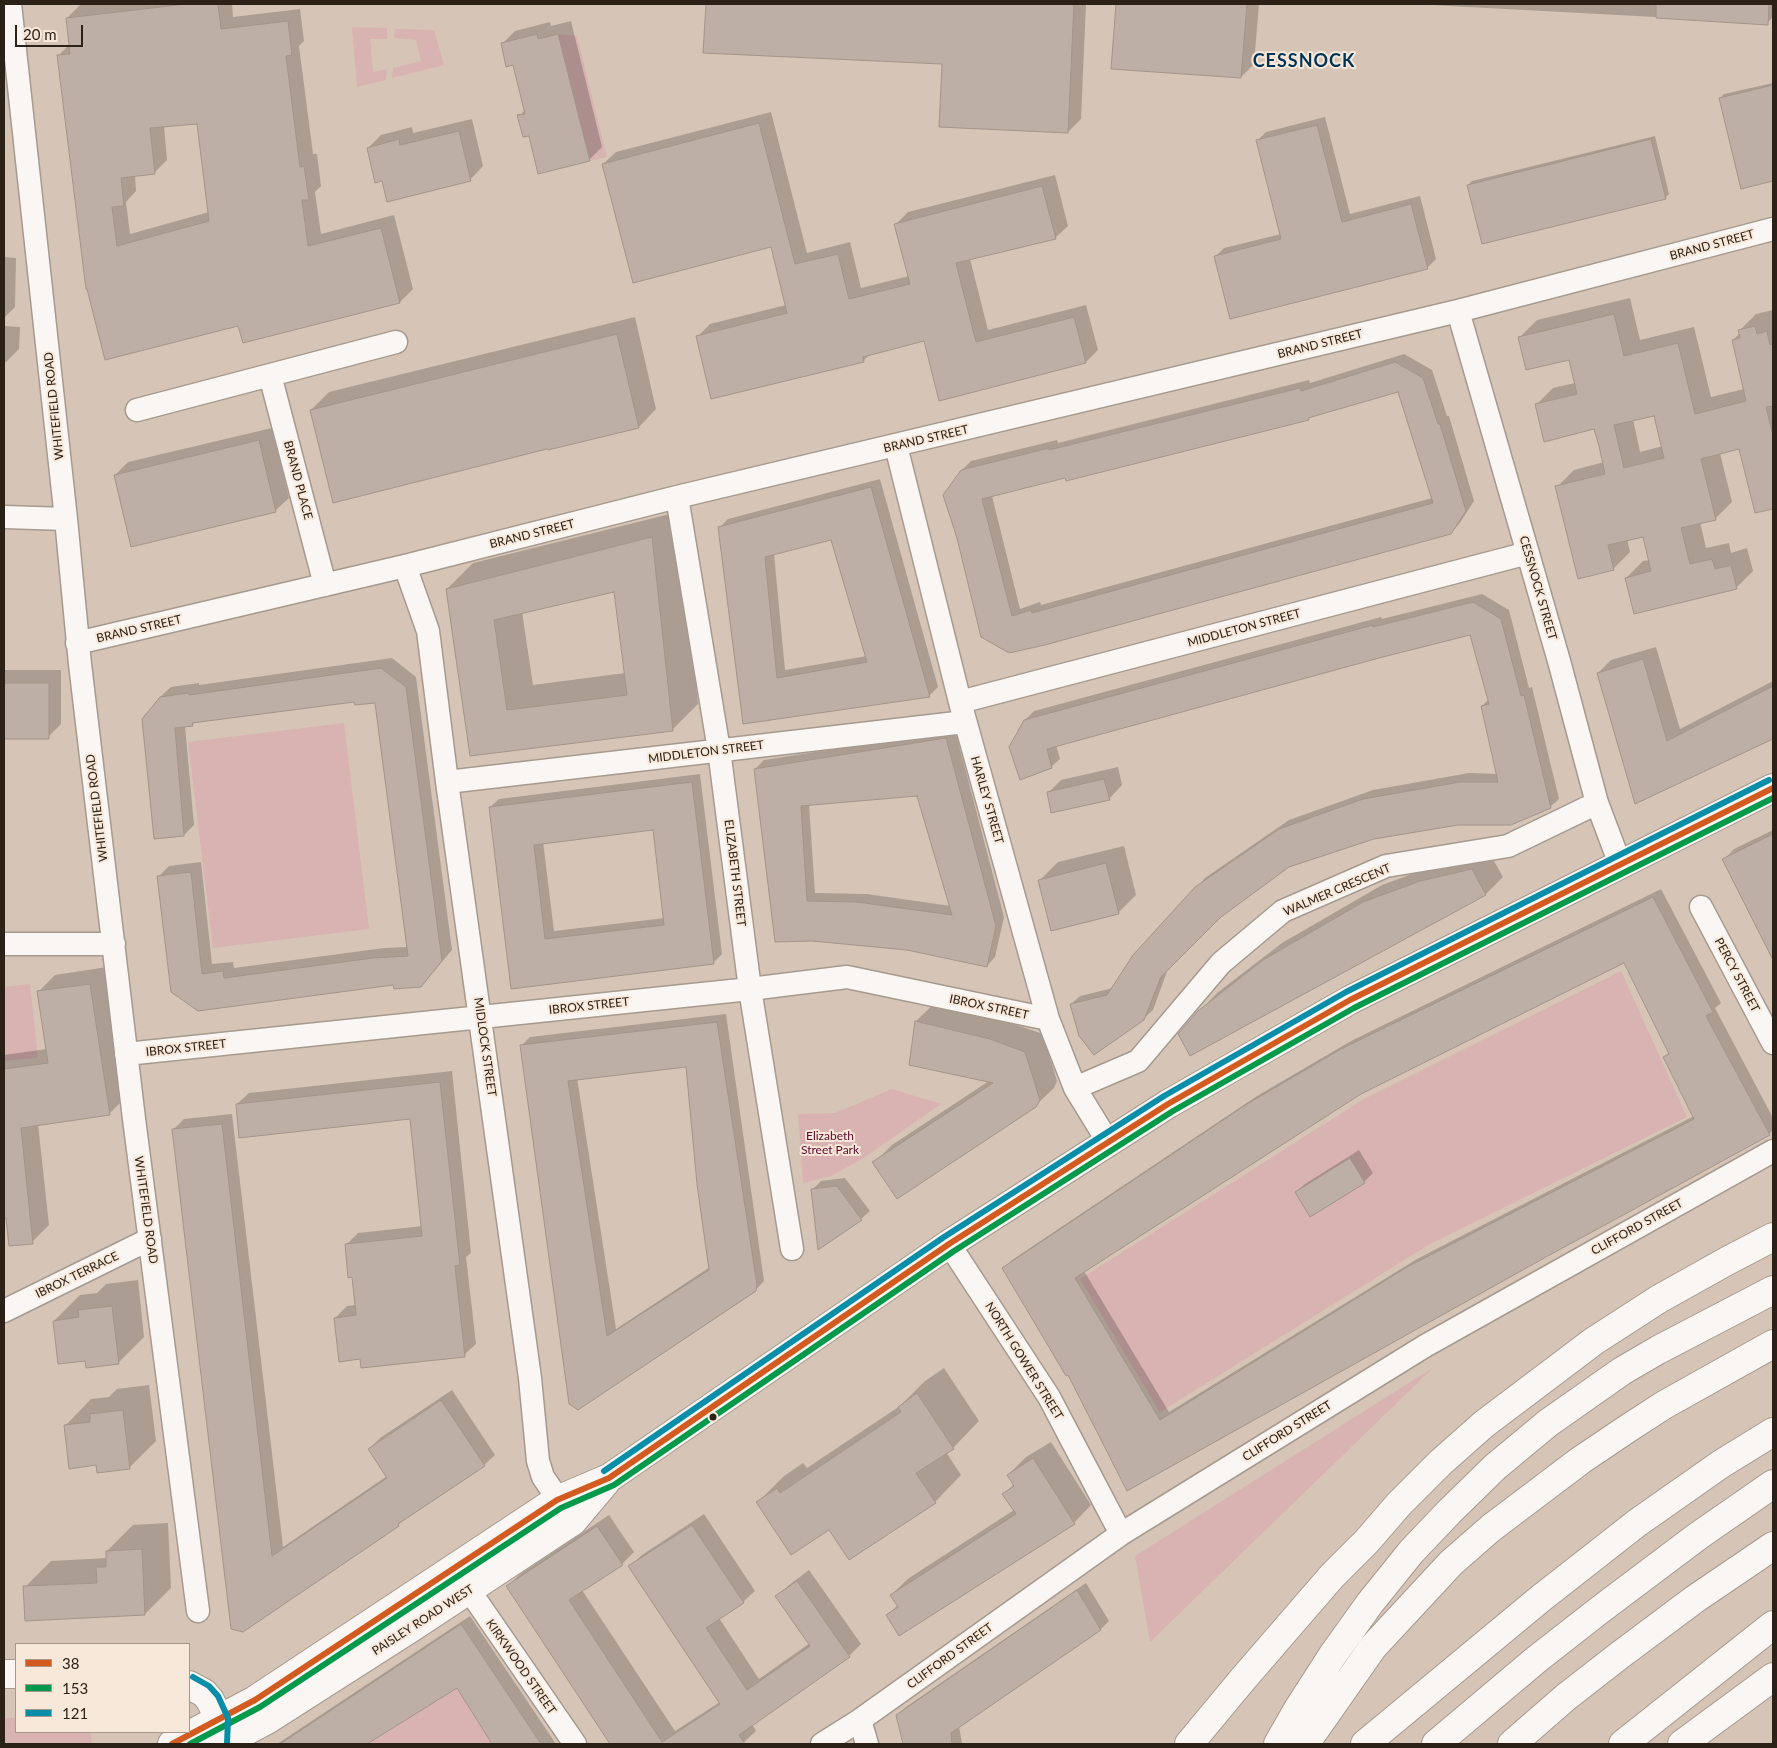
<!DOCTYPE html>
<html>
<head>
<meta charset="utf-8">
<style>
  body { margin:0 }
  #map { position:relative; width:1777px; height:1748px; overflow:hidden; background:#d6c5b6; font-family:Lato,sans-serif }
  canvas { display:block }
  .frame { position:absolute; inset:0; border:5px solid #2c2117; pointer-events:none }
  .legend { position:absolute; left:15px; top:1643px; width:175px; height:90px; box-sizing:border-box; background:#f8e8da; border:1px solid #a6988c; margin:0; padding:6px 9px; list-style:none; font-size:15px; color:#2c2117 }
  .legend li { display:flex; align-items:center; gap:10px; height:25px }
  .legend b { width:25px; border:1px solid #a6988c }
  .scale { position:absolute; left:15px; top:25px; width:68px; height:22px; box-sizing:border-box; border:2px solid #2c2117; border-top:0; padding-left:6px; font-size:15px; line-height:18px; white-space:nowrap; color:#2c2117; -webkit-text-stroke:4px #f8e8da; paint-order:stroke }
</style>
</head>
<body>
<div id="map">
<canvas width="1777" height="1748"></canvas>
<div class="frame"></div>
<ul class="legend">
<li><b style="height:6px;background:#d45b20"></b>38</li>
<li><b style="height:6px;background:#04994b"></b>153</li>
<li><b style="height:6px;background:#098ea9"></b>121</li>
</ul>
<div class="scale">20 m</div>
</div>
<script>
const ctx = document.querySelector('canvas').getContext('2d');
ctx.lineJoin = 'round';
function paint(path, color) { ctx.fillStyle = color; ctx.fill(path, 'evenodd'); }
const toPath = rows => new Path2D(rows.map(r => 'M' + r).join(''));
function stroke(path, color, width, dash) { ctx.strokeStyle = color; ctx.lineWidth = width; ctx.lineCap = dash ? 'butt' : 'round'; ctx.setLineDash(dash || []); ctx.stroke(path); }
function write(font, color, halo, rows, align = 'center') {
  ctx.font = font + ' Lato,sans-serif'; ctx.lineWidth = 4; ctx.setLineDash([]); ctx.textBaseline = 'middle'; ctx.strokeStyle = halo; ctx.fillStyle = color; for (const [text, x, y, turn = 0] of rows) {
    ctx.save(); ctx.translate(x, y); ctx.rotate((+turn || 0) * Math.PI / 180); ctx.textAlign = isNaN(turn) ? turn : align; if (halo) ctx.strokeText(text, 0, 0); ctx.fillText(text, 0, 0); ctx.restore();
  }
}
paint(toPath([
  [352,27,387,28,387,39,370,39,373,72,387,69,386,80,357,87],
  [395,29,434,30,444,65,392,78,393,68,421,61,416,40,394,38],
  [558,34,577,36,607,157,590,161],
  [344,723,369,929,213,948,188,742],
  [1621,971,1687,1117,1430,1244,1160,1412,1080,1279,1364,1099],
  [30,984,38,1058,4,1061,4,987],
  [892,1089,941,1104,862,1159,831,1176,803,1183,798,1114,835,1113],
  [1434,1367,1150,1642,1135,1556],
  [457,1688,492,1744,367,1744],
  [4,1718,16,1718,16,1732,90,1732,92,1744,4,1744]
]), '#d9b2b2');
paint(toPath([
  [91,4,232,4,233,17,300,9,304,41,299,46,313,154,317,154,321,186,315,192,321,234,394,215,413,289,400,302,244,342,239,324,106,359,58,56,70,44,67,18,80,5],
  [198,123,209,212,130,234,126,202,136,191,135,175,154,173,167,160,164,126],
  [707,4,1086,4,1081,119,1068,132,943,63,705,51],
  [1117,4,1259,4,1254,64,1241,77,1112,68],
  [1412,4,1773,4,1773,17,1767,23],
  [571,21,602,147,589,160,530,134,519,116,525,110,514,64,502,44,515,31,550,22,551,26],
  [1773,83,1773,180,1742,187,1720,98,1724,94],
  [771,112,807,253,850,242,861,288,909,276,896,224,908,212,1055,175,1068,226,1055,238,970,259,988,330,1086,305,1098,350,1086,362,925,340,870,354,863,361,698,336,710,324,786,305,771,246,603,164,616,152],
  [1325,117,1350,214,1420,196,1436,259,1427,268,1215,257,1224,248,1281,234,1258,140,1266,132],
  [472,119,483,166,470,180,368,148,381,135,412,127,413,133],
  [1655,136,1669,194,1665,198,1468,185,1472,181],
  [4,257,16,258,15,307,4,318],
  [1630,298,1640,340,1694,327,1711,397,1744,389,1733,340,1740,333,1739,331,1756,314,1773,310,1773,508,1756,512,1740,448,1720,453,1732,502,1715,519,1700,522,1706,548,1729,543,1731,553,1747,548,1753,571,1736,588,1626,578,1643,561,1650,560,1644,535,1627,539,1630,552,1613,569,1557,487,1574,470,1604,462,1595,428,1536,405,1553,388,1575,383,1570,359,1520,337,1537,320],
  [1655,414,1663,446,1640,452,1633,419],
  [635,317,656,409,639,427,311,410,329,392],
  [4,326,20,327,19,349,6,362,4,362],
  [1404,354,1432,370,1447,416,1449,416,1474,501,1459,524,1450,533,1009,652,962,470,971,461,1057,440,1058,443,1309,380,1310,383],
  [1399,391,1432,498,1041,605,1040,602,1020,609,992,496,1066,476,1308,419,1312,416],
  [272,428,289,498,275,511,115,475,128,462],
  [880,479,938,687,929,696,744,722,720,527,728,519],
  [832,538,867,656,785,670,774,554],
  [678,512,698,704,672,730,471,754,447,589,473,563],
  [615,591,625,673,533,685,522,612],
  [1482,594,1509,610,1529,688,1532,687,1559,799,1550,807,1374,838,1289,866,1220,916,1169,966,1153,1010,1143,1019,1071,1004,1080,996,1113,988,1205,878,1289,820,1373,790,1469,773,1498,774,1482,706,1489,699,1471,633,1379,657,1056,745,1060,759,1051,767,1025,720,1034,711,1381,617,1382,619],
  [1656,647,1680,729,1773,681,1773,737,1636,803,1598,673,1611,660],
  [392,658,416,677,452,950,421,986,395,983,198,1010,159,876,169,866,201,862,212,964,233,962,234,968,384,948,408,947,376,702,355,701,196,722,192,725,185,726,194,825,184,835,160,697,171,687,199,683,199,685],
  [4,670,61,670,61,724,48,737,4,737],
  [955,730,1004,917,995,957,987,966,908,949,812,939,755,769,764,760],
  [918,794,951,906,867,894,815,893,809,804],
  [1118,767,1122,785,1109,799,1048,793,1061,780],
  [700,774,722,954,713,963,512,987,490,807,499,799],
  [654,829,665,918,554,931,543,842],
  [1773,830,1773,958,1724,860,1734,849],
  [1124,846,1136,895,1118,913,1040,880,1058,862],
  [1489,852,1503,877,1486,894,1199,1012,1217,993,1282,943,1382,885,1439,864],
  [1661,889,1721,1003,1715,1008,1773,1118,1773,1130,1769,1134,1545,1256,1128,1489,1068,1373,1004,1268,1012,1260,1257,1096,1351,1041],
  [1624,962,1670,1052,1664,1057,1694,1116,1417,1259,1169,1412,1084,1271,1361,1093],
  [107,967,126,1097,109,1114,38,1124,49,1225,32,1242,7,1217,4,1217,4,1055,47,1049,38,992,55,975],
  [934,1004,1008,1022,1043,1034,1057,1081,1054,1088,1035,1106,874,1163,892,1145,989,1081,916,1021],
  [726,1014,764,1281,752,1294,578,1408,522,1045,530,1037],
  [688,1065,710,1267,616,1329,577,1078],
  [452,1071,471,1253,466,1257,476,1344,464,1355,361,1358,335,1318,347,1306,356,1305,353,1276,346,1245,358,1233,423,1226,411,1118,237,1104,249,1093],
  [232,1114,283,1547,387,1476,369,1449,380,1438,452,1390,495,1455,484,1465,406,1517,398,1525,243,1631,173,1130,184,1119],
  [1359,1150,1373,1173,1364,1182,1296,1192,1305,1184],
  [845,1178,870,1211,861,1219,813,1189,821,1181],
  [138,1280,144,1337,118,1363,86,1360,54,1321,80,1295,97,1293,106,1284],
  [944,1368,979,1421,953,1448,946,1452,961,1475,935,1502,830,1528,758,1502,784,1476,803,1463,807,1468,900,1406,925,1381],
  [149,1385,156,1441,129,1468,97,1464,65,1426,91,1399,109,1397,117,1389],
  [1051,1442,1091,1505,1074,1523,887,1615,898,1605,891,1595,909,1578,1014,1510,1004,1494,1014,1484,1008,1475,1026,1457],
  [704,1514,755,1591,743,1602,719,1618,759,1679,810,1643,777,1596,789,1585,809,1570,861,1644,849,1656,752,1724,756,1731,742,1744,611,1744,508,1586,520,1574,609,1515,634,1552,622,1564,582,1590,675,1731,720,1702,630,1566,642,1555],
  [168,1523,171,1588,145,1614,25,1587,51,1561,107,1558,107,1551,133,1525],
  [1086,1583,1109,1621,1100,1630,959,1726,962,1743,960,1744,904,1744,898,1715,906,1707],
  [470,1616,556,1744,493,1744,457,1686,365,1744,277,1744]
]), '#0003');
const building = toPath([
  [186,4,218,4,221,29,288,21,292,55,286,56,300,167,304,166,309,200,302,200,308,246,381,228,400,303,243,343,238,326,105,360,87,289,86,289,57,55,70,54,66,18,186,4],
  [197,124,209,221,117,246,112,207,124,206,121,178,155,174,150,128,197,124],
  [706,4,1074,4,1068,133,939,127,942,64,703,53,706,4],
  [1116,4,1247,4,1241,78,1111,69,1116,4],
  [1656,4,1769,4,1768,25,1656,18,1656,4],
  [537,34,538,39,558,34,590,161,538,174,529,136,523,137,517,115,525,114,513,65,506,67,501,43,537,34],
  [1773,85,1773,181,1741,189,1719,98,1773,85],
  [759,123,795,264,838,254,849,299,910,284,894,224,1042,186,1056,239,956,263,976,342,1074,317,1086,363,939,401,924,341,863,357,864,362,711,399,696,336,787,313,771,247,633,283,602,164,759,123],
  [1317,125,1342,222,1411,204,1428,269,1230,319,1214,256,1281,239,1256,140,1317,125],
  [459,131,471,181,387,202,382,181,375,183,367,148,399,139,400,145,459,131],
  [1651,139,1666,199,1482,244,1467,185,1651,139],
  [1614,314,1624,356,1678,343,1695,414,1746,401,1732,340,1740,338,1738,330,1755,326,1757,334,1767,331,1770,345,1773,344,1773,406,1766,407,1773,435,1773,509,1755,513,1739,449,1701,459,1716,520,1681,528,1690,564,1712,559,1715,569,1731,565,1737,589,1634,614,1625,578,1651,571,1643,537,1608,545,1614,570,1578,579,1555,486,1605,474,1599,446,1594,429,1544,442,1535,404,1577,394,1569,360,1526,370,1518,337,1614,314],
  [1654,416,1664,458,1624,468,1614,425,1654,416],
  [617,334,639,428,548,450,547,449,333,503,310,410,617,334],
  [1395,362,1423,378,1438,424,1440,424,1466,511,1451,534,1045,645,1009,653,981,637,957,538,943,495,961,470,1049,448,1049,450,1300,388,1301,391,1395,362],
  [1398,392,1433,503,1032,613,1031,610,1012,616,982,499,1065,478,1066,481,1309,420,1308,418,1398,392],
  [259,440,276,512,131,547,114,475,259,440],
  [871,487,930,697,743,724,718,527,871,487],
  [831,540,867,662,777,678,765,557,831,540],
  [652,537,673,731,470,756,446,589,652,537],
  [614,592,627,695,507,710,494,620,614,592],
  [1473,602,1501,619,1521,696,1524,695,1551,808,1511,825,1458,825,1374,839,1289,867,1221,917,1161,977,1144,1020,1094,1055,1079,1036,1070,1004,1107,995,1133,955,1195,887,1279,829,1363,799,1460,782,1498,782,1481,706,1489,704,1470,635,1379,658,1047,749,1052,768,1020,780,1009,747,1024,720,1373,625,1373,627,1473,602],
  [1643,659,1667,741,1773,686,1773,739,1635,804,1597,673,1643,659],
  [381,668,406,687,442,961,421,987,394,989,393,985,198,1011,171,992,157,876,191,872,202,974,223,971,224,978,373,958,408,956,375,703,355,705,354,702,192,723,193,726,175,728,184,836,154,839,142,719,160,697,189,693,189,695,381,668],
  [4,683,49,683,49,739,4,739,4,683],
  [946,738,996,926,987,967,907,950,812,941,775,942,754,769,946,738],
  [917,796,952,915,857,902,807,901,801,806,917,796],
  [1104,779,1110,800,1051,813,1047,792,1104,779],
  [692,782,714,964,511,989,489,807,692,782],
  [653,830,664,925,545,939,534,845,653,830],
  [1773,834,1773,960,1722,859,1773,834],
  [1106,863,1119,914,1051,931,1038,880,1106,863],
  [1472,869,1486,895,1190,1056,1178,1034,1198,1011,1263,960,1363,902,1420,881,1472,869],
  [1653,897,1713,1012,1706,1016,1770,1135,1546,1257,1127,1491,1068,1375,1066,1376,1002,1268,1247,1104,1341,1049,1653,897],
  [1624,963,1669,1054,1663,1057,1694,1119,1407,1267,1160,1420,1075,1278,1361,1094,1624,963],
  [90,984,110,1115,21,1128,33,1244,9,1246,6,1218,4,1218,4,1069,48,1063,37,991,90,984],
  [915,1021,990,1039,1025,1052,1040,1100,1036,1107,897,1199,872,1162,993,1083,909,1065,915,1021],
  [717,1022,757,1285,756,1291,578,1410,569,1404,520,1045,717,1022],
  [686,1067,697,1184,709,1270,607,1336,568,1081,686,1067],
  [440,1082,460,1265,455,1266,465,1357,361,1368,360,1359,339,1362,334,1318,356,1315,352,1277,348,1278,345,1244,422,1236,410,1119,239,1138,236,1104,440,1082],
  [222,1124,272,1556,387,1478,368,1449,441,1400,485,1466,398,1524,399,1526,383,1537,243,1632,231,1629,172,1129,222,1124],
  [1350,1158,1365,1183,1310,1217,1295,1192,1350,1158],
  [837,1186,862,1220,818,1250,811,1189,837,1186],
  [112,1306,119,1364,86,1368,85,1361,58,1364,53,1321,79,1317,78,1310,112,1306],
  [917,1393,954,1449,916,1473,936,1503,849,1560,829,1530,791,1555,756,1502,777,1488,780,1493,901,1412,898,1407,917,1393],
  [123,1410,130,1469,97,1473,96,1465,69,1469,64,1425,90,1422,90,1414,123,1410],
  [1033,1458,1075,1524,899,1636,886,1615,898,1607,890,1595,1016,1514,1002,1494,1014,1486,1007,1475,1033,1458],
  [692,1525,744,1603,706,1628,747,1690,810,1646,775,1596,797,1581,850,1657,739,1735,745,1744,610,1744,506,1586,597,1526,623,1565,569,1600,662,1742,720,1704,628,1566,692,1525],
  [142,1549,145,1615,25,1621,23,1586,97,1583,96,1567,106,1567,106,1551,142,1549],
  [1077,1590,1101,1630,951,1733,952,1744,903,1744,896,1715,1077,1590],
  [461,1624,541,1744,492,1744,457,1688,367,1744,280,1744,461,1624]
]);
paint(building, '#beafa6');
stroke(building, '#a2948a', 1);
const street = toPath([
  [10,4,66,519,80,664,134,1119,198,1611],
  [1458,311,1559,661,1597,803,1620,864],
  [270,375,325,585],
  [137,410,396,342],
  [896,446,960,702,1048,1019,1075,1088,1108,1142],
  [677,497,719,750,750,989,792,1249],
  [4,517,66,519],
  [405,566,428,631,447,782,530,1378,538,1461,543,1477,567,1512],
  [77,643,405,566,677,497,1458,311,1773,229],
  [960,702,1528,553],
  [447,782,965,722],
  [1701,907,1773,1043],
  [4,944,114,944],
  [126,1054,750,989,847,977,1048,1019],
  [1075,1088,1138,1061,1221,963,1283,911,1386,866,1508,846,1597,803],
  [949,1244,1049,1397,1121,1534],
  [4,1311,150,1239],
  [469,1590,575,1744],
  [860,1720,867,1744],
  [822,1744,860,1720,1121,1534,1425,1346,1773,1151]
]);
const primary = toPath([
  [4,1674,16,1674],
  [189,1685,204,1693,210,1700,219,1719,218,1738],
  [172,1744,255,1700,557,1500,609,1478,949,1244,1168,1104,1350,1000,1773,788],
  [222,1744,267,1720,411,1628,573,1521,605,1483]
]);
const highway = toPath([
  [1189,1744,1243,1679,1332,1576,1367,1541,1399,1504,1440,1463,1484,1424,1594,1341,1659,1299,1727,1261,1773,1237],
  [1278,1744,1298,1709,1332,1656,1370,1603,1411,1552,1449,1512,1495,1467,1548,1423,1622,1371,1658,1350,1773,1290],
  [1305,1744,1373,1647,1451,1563,1491,1528,1581,1460,1627,1429,1664,1405,1773,1344],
  [1365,1744,1540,1599,1637,1523,1721,1464,1773,1432],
  [1436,1744,1537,1659,1601,1609,1698,1536,1773,1484],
  [1512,1744,1566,1697,1620,1655,1695,1599,1773,1546],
  [1623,1744,1773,1625],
  [1682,1744,1773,1677]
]);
stroke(street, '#a69a8e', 25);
stroke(primary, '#a69a8e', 30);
stroke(highway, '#a69a8e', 30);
stroke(street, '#f9f6f4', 22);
stroke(primary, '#f9f6f4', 28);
stroke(highway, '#f9f6f4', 28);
stroke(toPath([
  [172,1744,255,1700,557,1500,609,1478,949,1244,1168,1104,1350,1000,1773,788]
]), '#d45b20', 6);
stroke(toPath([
  [190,1744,260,1707,561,1508,614,1485,954,1251,1173,1111,1354,1008,1773,798]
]), '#04994b', 6);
stroke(toPath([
  [604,1471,944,1237,1164,1096,1346,992,1769,780],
  [193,1677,209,1686,218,1696,228,1718,227,1744]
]), '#098ea9', 6);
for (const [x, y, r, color] of [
  [713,1417,4.5,"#2c2117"]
]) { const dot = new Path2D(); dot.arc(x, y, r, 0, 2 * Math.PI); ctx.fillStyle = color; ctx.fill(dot); stroke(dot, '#f8e8da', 2); }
write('12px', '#2c2117', '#f8e8da', [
  ["BRAND STREET",1712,245,-15],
  ["BRAND STREET",1320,344,-14],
  ["WHITEFIELD ROAD",54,406,-96],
  ["BRAND STREET",926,439,-13],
  ["BRAND PLACE",298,480,75],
  ["BRAND STREET",532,534,-14],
  ["CESSNOCK STREET",1538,588,74],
  ["MIDDLETON STREET",1244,628,-15],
  ["BRAND STREET",139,629,-13],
  ["MIDDLETON STREET",706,752,-7],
  ["HARLEY STREET",987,800,74],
  ["WHITEFIELD ROAD",97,808,-97],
  ["ELIZABETH STREET",735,873,83],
  ["WALMER CRESCENT",1337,890,-23],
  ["PERCY STREET",1737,975,62],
  ["IBROX STREET",589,1006,-6],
  ["IBROX STREET",989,1007,12],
  ["MIDLOCK STREET",485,1047,82],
  ["IBROX STREET",186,1048,-6],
  ["WHITEFIELD ROAD",146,1210,82],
  ["CLIFFORD STREET",1637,1227,-29],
  ["IBROX TERRACE",77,1275,-26],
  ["NORTH GOWER STREET",1024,1361,58],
  ["CLIFFORD STREET",1287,1431,-32],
  ["PAISLEY ROAD WEST",423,1620,-33],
  ["CLIFFORD STREET",950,1656,-36],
  ["KIRKWOOD STREET",521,1667,55]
]);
write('12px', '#5c062a', '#f8e8da', [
  ["Elizabeth",830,1136],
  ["Street Park",830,1150]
]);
ctx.letterSpacing = '1px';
write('bold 18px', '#003456', '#f8e8da', [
  ["CESSNOCK",1304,61]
]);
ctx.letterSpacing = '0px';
</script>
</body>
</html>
